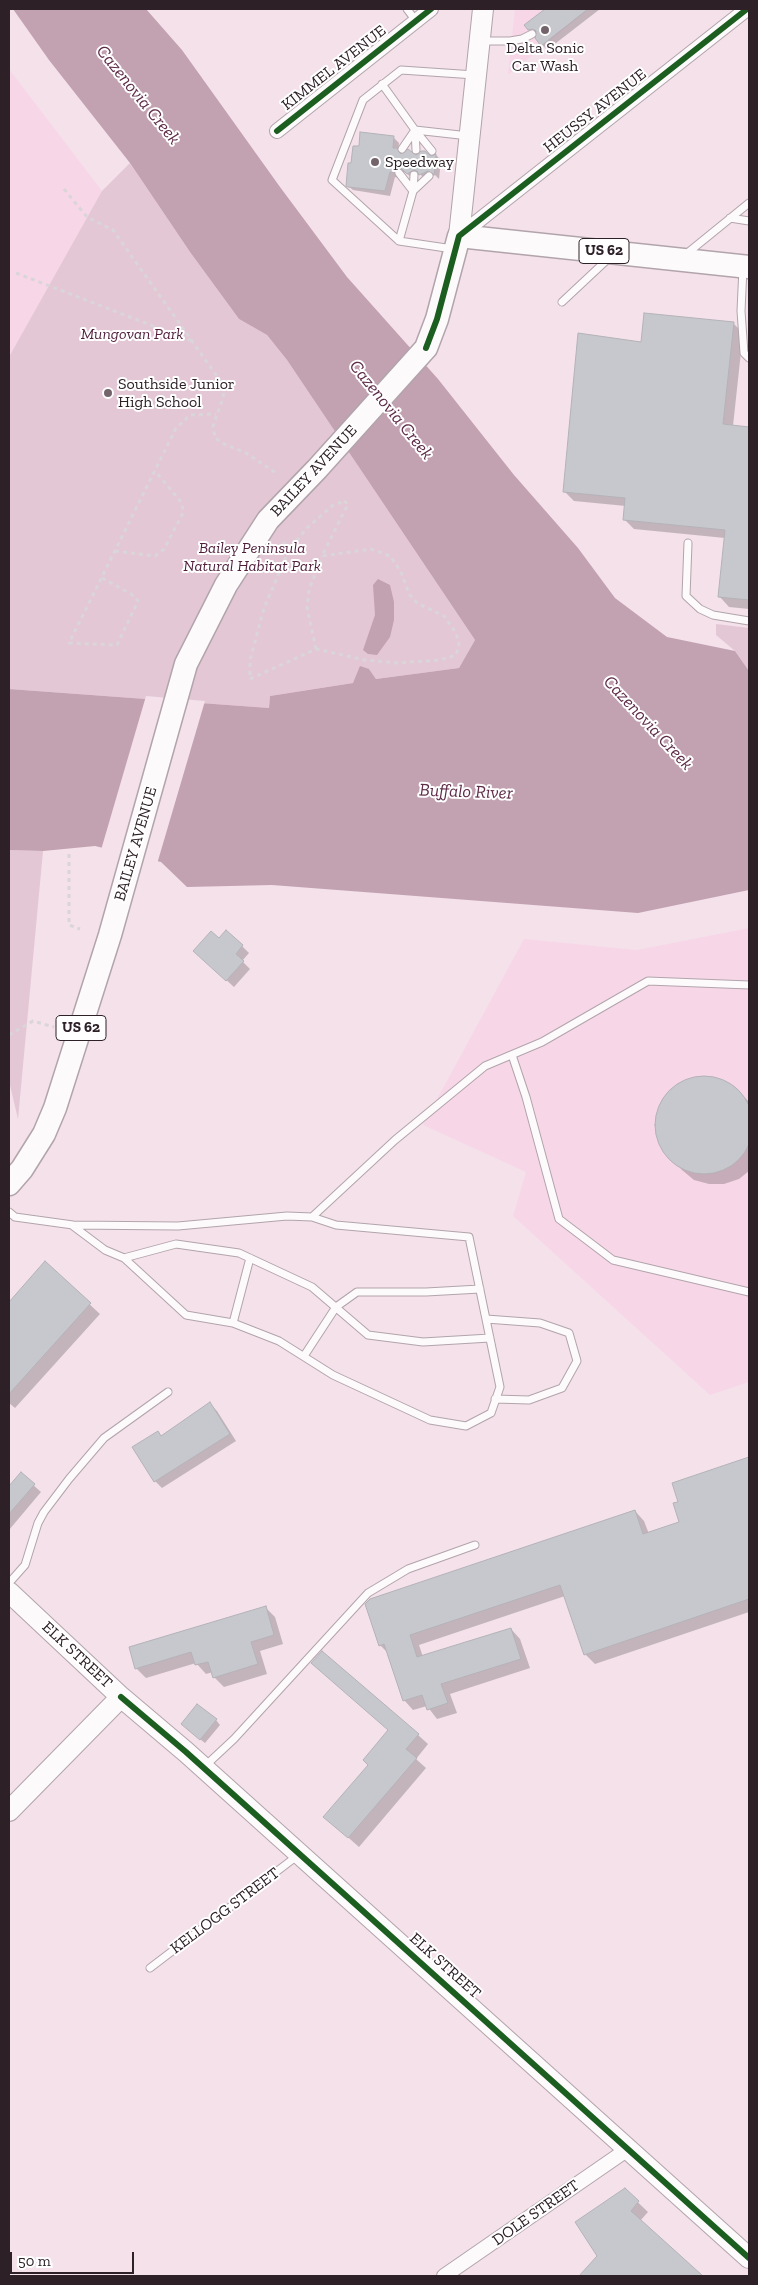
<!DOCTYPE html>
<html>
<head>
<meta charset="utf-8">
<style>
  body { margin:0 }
  #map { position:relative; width:758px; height:2285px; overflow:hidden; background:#f4e1ea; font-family:"Zilla Slab",serif }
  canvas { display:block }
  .frame { position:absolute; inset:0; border:10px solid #2d2027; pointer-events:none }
  .scale { position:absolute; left:10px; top:2252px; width:124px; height:22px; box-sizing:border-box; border:2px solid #2d2027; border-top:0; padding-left:6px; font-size:15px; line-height:18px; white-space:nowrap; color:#2d2027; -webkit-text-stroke:4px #fff; paint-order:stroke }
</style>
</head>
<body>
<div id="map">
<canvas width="758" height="2285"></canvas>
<div class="frame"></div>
<div class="scale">50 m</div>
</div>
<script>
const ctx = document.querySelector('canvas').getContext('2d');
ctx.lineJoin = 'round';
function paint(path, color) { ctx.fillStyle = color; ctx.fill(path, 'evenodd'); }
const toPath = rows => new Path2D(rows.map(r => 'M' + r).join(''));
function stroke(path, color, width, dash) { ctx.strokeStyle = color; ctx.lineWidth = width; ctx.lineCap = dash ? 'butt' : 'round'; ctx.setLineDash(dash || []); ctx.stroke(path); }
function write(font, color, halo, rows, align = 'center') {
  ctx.font = font + ' "Zilla Slab",serif'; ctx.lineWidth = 4; ctx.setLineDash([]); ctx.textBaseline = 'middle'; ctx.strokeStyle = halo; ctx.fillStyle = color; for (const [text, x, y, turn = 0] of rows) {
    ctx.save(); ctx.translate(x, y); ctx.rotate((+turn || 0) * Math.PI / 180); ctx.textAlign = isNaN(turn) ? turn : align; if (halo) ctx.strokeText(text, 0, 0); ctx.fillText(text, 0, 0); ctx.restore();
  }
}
paint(toPath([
  [515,9,589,9,508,75],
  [9,69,102,191,130,163,9,689],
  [749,928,749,1382,710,1395,513,1216,526,1172,423,1125,524,939,637,950]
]), '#f7d7e7');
paint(toPath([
  [130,163,190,252,239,319,267,335,287,360,475,640,459,668,376,679,369,669,353,683,270,696,269,708,9,689,9,357,102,191],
  [716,624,749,628,749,671,735,651,716,635],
  [9,850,43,851,18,1119,9,1081]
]), '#e3c7d5');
paint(toPath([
  [13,9,146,9,182,50,280,187,347,277,438,379,514,475,578,548,615,598,667,637,735,651,749,671,749,890,638,913,272,885,187,887,161,862,95,846,43,851,9,850,9,689,269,708,270,696,353,683,360,666,369,669,376,679,459,668,475,640,287,360,267,335,239,319,190,252,130,163,49,60],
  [378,579,390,585,394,602,394,620,390,637,377,655,368,654,363,650,375,615,373,585]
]), '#c2a1b1');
paint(toPath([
  [146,696,205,701,157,864,101,850]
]), '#f4e1ea');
paint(toPath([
  [547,9,600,9,547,50,536,38,537,34,534,34,531,31,539,28,532,28,530,30,526,25],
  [393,137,399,143,398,151,402,155,430,158,436,155,441,160,439,179,435,175,426,180,420,174,413,179,405,172,399,178,395,177,390,196,353,190,347,185,354,147,360,148],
  [733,323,743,333,733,426,749,428,749,609,729,607,720,597,725,538,634,529,624,519,626,506,574,501,565,492,643,343],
  [219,940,242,946,249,953,242,961,250,969,234,987,202,958],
  [702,1077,719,1079,734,1086,749,1102,749,1171,739,1179,724,1184,709,1184,694,1180,682,1170,662,1148,657,1133,657,1118,662,1103,672,1090,686,1081],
  [45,1263,100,1314,15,1408,9,1403,9,1304],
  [209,1403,217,1411,236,1441,162,1488,155,1481,158,1432,162,1437],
  [747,1459,749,1462,749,1612,595,1664,585,1654,565,1596,419,1645,423,1657,511,1629,520,1639,530,1668,450,1694,457,1713,437,1719,427,1706,413,1710,404,1700,389,1654,380,1645,635,1511,644,1521,649,1534,681,1523,680,1502],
  [21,1474,41,1492,9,1530,9,1488],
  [266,1608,275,1617,283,1644,260,1651,267,1674,224,1687,214,1677,213,1672,206,1674,196,1663,146,1678,136,1668],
  [312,1663,418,1735,428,1744,416,1759,426,1768,359,1847,325,1817,370,1765,389,1730],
  [216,1720,220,1725,205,1743,187,1729],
  [625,2190,648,2212,640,2221,700,2276,581,2276,598,2257]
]), '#0003');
const building = toPath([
  [545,9,588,9,541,46,535,38,536,31,533,29,528,30,524,25,545,9],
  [360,132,394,136,393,148,397,148,401,154,408,149,416,155,421,151,425,151,431,156,436,154,434,175,428,171,419,175,417,171,414,170,407,174,401,168,398,168,394,173,390,172,385,191,348,187,346,186,348,163,351,163,353,146,359,146,360,132],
  [644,313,734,322,723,424,749,427,749,600,718,597,725,530,623,520,625,498,563,492,578,333,641,342,644,313],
  [226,930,243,945,236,954,244,961,226,981,193,951,211,931,219,938,226,930],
  '655 1125a49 49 0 1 1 98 0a49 49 0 1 1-98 0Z',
  [45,1261,91,1303,9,1394,9,1302,45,1261],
  [210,1402,230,1434,154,1482,132,1447,158,1431,161,1436,210,1402],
  [749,1457,749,1599,584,1655,560,1585,410,1635,417,1657,511,1628,521,1659,441,1684,448,1703,427,1710,422,1695,403,1701,384,1644,379,1646,365,1604,370,1599,635,1510,643,1534,679,1522,673,1503,678,1502,672,1483,749,1457],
  [21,1472,35,1484,9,1514,9,1486,21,1472],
  [266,1606,274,1635,251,1642,258,1664,213,1678,208,1662,195,1665,191,1652,135,1669,129,1647,266,1606],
  [322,1651,419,1734,406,1749,417,1758,348,1838,323,1817,368,1765,363,1760,388,1730,311,1663,322,1651],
  [197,1704,217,1719,200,1740,181,1724,197,1704],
  [625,2188,639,2201,631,2211,703,2276,579,2276,597,2256,575,2222,625,2188]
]);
paint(building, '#c7c8cd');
stroke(building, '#b3b2b7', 1);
const lane = toPath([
  [407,9,416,21],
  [481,41,510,41,522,39,532,34],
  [382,84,415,130,416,150],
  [402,149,415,130],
  [432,151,415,130,469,136],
  [399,173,413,191],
  [413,191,414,175],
  [730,218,749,221],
  [399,241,413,191,429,176],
  [453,249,399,241,332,180,363,100,401,70,475,75],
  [685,255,749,203],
  [743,268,741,311,744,353,749,358],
  [562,302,609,258],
  [688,543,686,596,700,609,713,615,749,621],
  [512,1055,526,1097,559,1219,613,1260,749,1292],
  [9,1212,15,1217,73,1225,178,1226,287,1216,312,1217,395,1140,485,1066,542,1042,648,981,749,985],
  [73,1226,105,1250,124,1258,186,1315,233,1323,279,1341,333,1375,430,1420,466,1426,491,1413,500,1387,469,1237,336,1225,312,1217],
  [124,1258,176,1244,239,1253,312,1287,368,1335,423,1342,490,1338],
  [486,1319,540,1323,569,1333,577,1361,562,1388,529,1400,495,1399],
  [233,1323,250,1258],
  [304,1356,336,1307,357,1292,426,1292,480,1289],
  [9,1583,25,1565,38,1523,44,1512,69,1479,104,1438,168,1392],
  [204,1767,234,1739,368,1593,408,1569,475,1545],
  [150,1968,297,1856]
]);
const street = toPath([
  [277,131,431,9],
  [459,236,747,9],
  [444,2276,628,2149]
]);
const secondary = toPath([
  [459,236,483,9],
  [9,1592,121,1697,186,1752,749,2258],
  [9,1811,121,1697]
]);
const primary = toPath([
  [9,1184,22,1169,44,1134,55,1108,110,935,186,664,226,585,268,520,317,469,426,348,437,319,459,236,749,267]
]);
stroke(lane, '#b2a4ab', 9);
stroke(street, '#b2a4ab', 16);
stroke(secondary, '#b2a4ab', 22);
stroke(primary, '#b2a4ab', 25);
stroke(toPath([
  [64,189,87,217,113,230,224,386,223,398,213,426,215,438,222,443,246,453,276,473],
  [16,273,192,341],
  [344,501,348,504,322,556,371,549,390,556,401,572,409,594,417,603,444,616,456,633,459,645,456,655,440,660,397,663,365,660,316,649,250,679,250,660,264,608,289,550,307,528,332,506,344,501],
  [283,542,289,550],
  [115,551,155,556,164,549,183,513,182,503,155,471],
  [102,578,131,594,138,601,117,645,69,643,176,428,190,415,216,414],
  [316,649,307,607,309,590,322,556],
  [69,854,69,925,80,929],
  [9,1035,33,1021,54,1027]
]), '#dad5d8', 3, [4, 4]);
stroke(lane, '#fdfafc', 7);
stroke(street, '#fdfafc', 14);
stroke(secondary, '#fdfafc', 20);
stroke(primary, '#fdfafc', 22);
stroke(toPath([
  [277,131,431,9],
  [426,348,437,319,459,236,747,9],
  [121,1697,186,1752,749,2258]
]), '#1b5e20', 6);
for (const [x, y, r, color] of [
  [545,30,5,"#73646b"],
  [375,162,5,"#73646b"],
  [108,393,5,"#73646b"]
]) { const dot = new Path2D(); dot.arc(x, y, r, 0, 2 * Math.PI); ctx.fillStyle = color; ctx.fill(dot); stroke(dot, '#fff', 2); }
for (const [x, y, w] of [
  [604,251,50],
  [81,1028,50]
]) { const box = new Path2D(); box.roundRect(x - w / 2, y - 12.5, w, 25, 4); ctx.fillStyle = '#fff'; ctx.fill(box); stroke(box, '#2d2027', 1); }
write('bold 15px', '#2d2027', null, [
  ["US 62",604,251],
  ["US 62",81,1028]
]);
write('16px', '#2d2027', '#fff', [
  ["Delta Sonic",545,48,"center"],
  ["Car Wash",545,66,"center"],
  ["Speedway",385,162],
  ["Southside Junior",118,384],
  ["High School",118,402]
], 'left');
write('16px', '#2d2027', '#fff', [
  ["KIMMEL AVENUE",334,68,-38],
  ["HEUSSY AVENUE",595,111,-38],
  ["BAILEY AVENUE",314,471,-47],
  ["BAILEY AVENUE",136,844,-74],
  ["ELK STREET",77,1655,43],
  ["KELLOGG STREET",225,1911,-37],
  ["ELK STREET",445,1966,42],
  ["DOLE STREET",536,2213,-35]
]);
write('italic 16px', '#501e3b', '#fff', [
  ["Mungovan Park",132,334],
  ["Bailey Peninsula",252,548],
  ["Natural Habitat Park",252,566]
]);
write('italic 18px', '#5e2b48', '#fff', [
  ["Cazenovia Creek",138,95,51],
  ["Cazenovia Creek",391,410,51],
  ["Cazenovia Creek",648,723,47],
  ["Buffalo River",466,792,2]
]);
</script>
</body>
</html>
